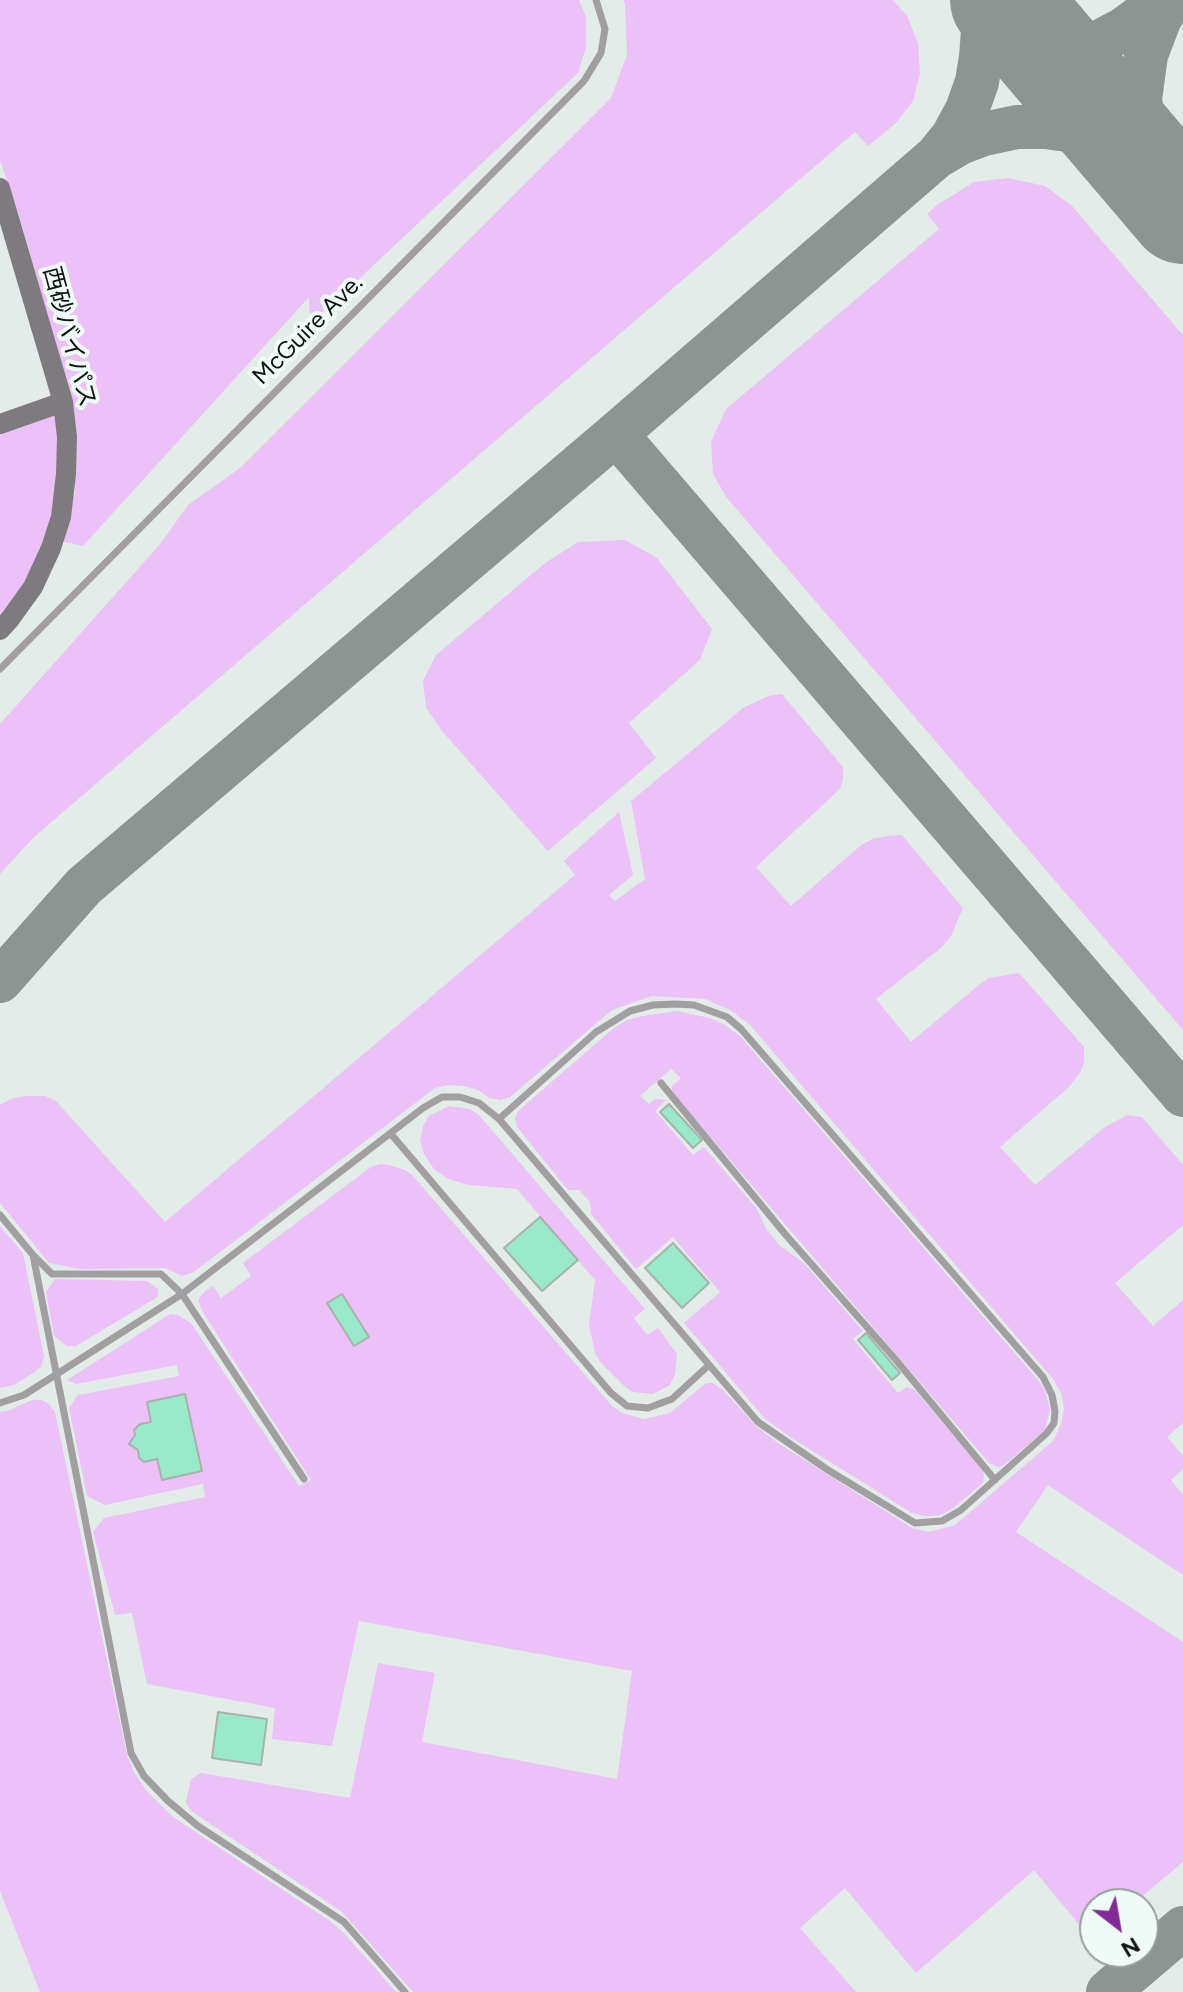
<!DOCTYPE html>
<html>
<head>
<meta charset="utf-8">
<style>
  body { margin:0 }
  #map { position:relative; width:1183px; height:1992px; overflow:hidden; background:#e3ece8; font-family:Figtree,sans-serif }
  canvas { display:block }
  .north { position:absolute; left:1079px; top:1888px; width:80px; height:80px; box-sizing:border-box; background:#f0faf6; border:2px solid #979e9b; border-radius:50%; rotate:149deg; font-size:22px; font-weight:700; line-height:32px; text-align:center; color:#111413 }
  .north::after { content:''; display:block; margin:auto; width:28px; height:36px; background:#822a98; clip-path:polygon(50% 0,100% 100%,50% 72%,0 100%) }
</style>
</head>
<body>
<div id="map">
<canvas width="1183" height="1992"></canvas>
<div class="north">N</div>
</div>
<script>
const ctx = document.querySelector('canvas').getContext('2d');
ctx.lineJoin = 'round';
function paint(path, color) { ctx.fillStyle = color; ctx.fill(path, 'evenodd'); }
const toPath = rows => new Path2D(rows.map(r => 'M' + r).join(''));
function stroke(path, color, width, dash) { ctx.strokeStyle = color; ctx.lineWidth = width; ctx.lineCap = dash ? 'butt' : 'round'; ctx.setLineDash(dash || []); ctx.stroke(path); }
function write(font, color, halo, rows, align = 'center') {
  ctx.font = font + ' Figtree,"Noto Sans JP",sans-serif'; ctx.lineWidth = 8; ctx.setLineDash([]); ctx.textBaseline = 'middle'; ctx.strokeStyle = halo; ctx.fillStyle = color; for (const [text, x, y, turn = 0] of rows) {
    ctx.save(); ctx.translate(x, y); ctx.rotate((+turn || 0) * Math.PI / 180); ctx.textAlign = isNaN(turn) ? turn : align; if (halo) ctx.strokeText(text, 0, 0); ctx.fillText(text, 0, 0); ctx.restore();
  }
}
paint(toPath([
  [0,0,579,0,586,17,586,47,578,73,310,325,309,297,83,546,62,541,75,492,76,426,71,400,18,213,0,160],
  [623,0,893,0,907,16,918,43,920,74,913,101,896,123,868,146,855,132,34,837,0,874,0,724,161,543,188,505,240,468,611,98,627,55,625,3],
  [1008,178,1045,186,1072,206,1183,335,1183,1030,727,498,713,474,711,442,726,409,939,229,927,214,937,205,974,182],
  [63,402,61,517,0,630,0,424],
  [625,540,657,558,712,629,700,660,629,723,656,758,548,851,442,731,426,708,423,681,436,655,545,563,578,542],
  [782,694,843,767,843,779,840,789,756,867,791,906,860,846,872,839,887,836,902,835,963,908,951,936,941,948,876,999,911,1042,980,984,989,978,1019,973,1084,1047,1084,1062,1081,1071,1069,1087,1000,1147,1035,1185,1105,1127,1127,1115,1142,1117,1183,1165,1183,1225,1115,1283,1153,1326,1183,1300,1183,1423,1167,1437,1183,1456,1183,1469,1171,1480,1183,1495,1183,1575,1048,1485,1016,1532,1183,1642,1183,1862,1133,1904,1095,1904,1095,1936,1091,1939,1034,1870,916,1973,845,1888,800,1928,856,1992,413,1992,342,1912,191,1811,186,1802,191,1779,201,1773,350,1798,378,1663,435,1673,422,1742,617,1779,632,1671,359,1621,332,1746,272,1739,275,1708,147,1684,132,1613,115,1615,93,1532,104,1518,205,1497,203,1484,105,1505,87,1496,69,1408,78,1395,179,1376,177,1365,76,1384,67,1380,170,1314,178,1315,191,1323,299,1486,311,1480,202,1311,198,1300,205,1291,213,1286,221,1298,251,1276,243,1263,371,1167,380,1164,389,1165,405,1170,413,1176,612,1406,622,1413,644,1419,670,1413,701,1387,707,1383,713,1383,724,1391,756,1426,778,1443,912,1528,929,1532,955,1525,1053,1441,1061,1424,1064,1409,1061,1393,1053,1379,750,1025,730,1010,705,999,652,996,612,1010,510,1097,500,1100,489,1098,478,1090,464,1086,450,1085,435,1088,194,1272,182,1276,165,1268,79,1269,49,1263,0,1203,0,1105,11,1099,24,1096,45,1096,56,1101,165,1222,575,875,564,861,619,812,633,875,609,895,615,901,645,879,631,801,743,708,768,696],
  [677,1011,710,1018,725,1025,740,1036,1038,1380,1045,1390,1050,1410,1045,1430,1004,1465,999,1467,989,1463,672,1092,672,1086,681,1078,671,1069,640,1096,649,1104,655,1099,666,1100,655,1111,693,1155,704,1147,757,1209,767,1230,779,1245,804,1263,863,1331,853,1339,898,1393,907,1387,915,1390,982,1469,984,1476,983,1483,952,1509,943,1514,933,1516,924,1516,912,1513,790,1437,764,1418,684,1323,720,1292,673,1237,636,1269,591,1214,590,1202,579,1190,568,1190,517,1127,515,1118,518,1111,615,1027,627,1020,642,1016],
  [449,1106,470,1109,479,1115,645,1309,634,1318,647,1335,658,1328,677,1354,675,1374,670,1385,653,1394,633,1392,624,1386,600,1362,595,1353,589,1325,595,1280,517,1189,469,1185,448,1179,434,1169,424,1154,420,1140,423,1126,429,1116],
  [0,1226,23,1253,44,1356,41,1367,35,1372,14,1385,0,1388],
  [55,1279,147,1281,158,1289,158,1294,156,1298,76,1346,67,1346,54,1336,46,1292],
  [32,1400,42,1400,49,1404,55,1412,127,1755,134,1772,146,1790,173,1817,330,1921,344,1933,396,1992,40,1992,0,1891,0,1412,7,1411]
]), '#ecc1f8');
stroke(toPath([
  [1172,0,1160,18,1146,55,1140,99,1146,142,1157,171,1173,198],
  [1042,45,1061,49,1080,49,1094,45,1124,29,1163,0],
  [936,157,953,136,967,110,977,82,981,57,983,31,979,0],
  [616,434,1183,1095],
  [0,981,84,886,616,434,936,157,960,143,984,134,1017,127,1046,127,1074,131,1104,141,1123,151,1146,167],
  [1108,1992,1183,1928]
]), '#8e9491', 44);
stroke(toPath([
  [1004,0,1183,210]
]), '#8e9491', 108);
const building = toPath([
  [669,1104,702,1140,693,1148,660,1112,669,1104],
  [540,1217,578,1260,542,1291,504,1248,540,1217],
  [673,1243,709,1283,682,1308,645,1268,673,1243],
  [342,1294,369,1337,354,1346,327,1303,342,1294],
  [866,1333,900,1373,892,1380,858,1340,866,1333],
  [185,1394,202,1471,162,1480,157,1459,144,1462,139,1458,138,1450,129,1444,135,1435,134,1430,140,1424,151,1422,147,1402,185,1394],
  [218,1712,267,1719,261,1765,212,1758,218,1712]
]);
paint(building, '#99e9ca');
stroke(building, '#a9b2ae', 2);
stroke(toPath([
  [0,669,584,81,601,53,605,29,596,0],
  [661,1083,785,1234,896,1360,995,1480],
  [391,1134,611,1393,627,1406,648,1408,672,1399,709,1365],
  [0,1215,33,1255,52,1274,161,1274,182,1294,304,1479],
  [33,1255,131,1753,144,1776,168,1801,198,1826,344,1922,405,1992],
  [0,1403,24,1395,182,1294,423,1108,442,1097,460,1097,479,1103,499,1119,758,1422,828,1470,915,1523,942,1521,961,1510,1047,1433,1054,1423,1055,1411,1052,1395,1043,1377,741,1029,727,1017,694,1005,675,1004,653,1005,630,1011,596,1032,499,1119]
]), '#a19fa2', 7);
stroke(toPath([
  [0,188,63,402,67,437,66,474,61,517,51,548,33,587,10,619,0,630],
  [0,424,63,402]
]), '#7e7b7f', 20);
write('24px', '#111413', '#f0faf6', [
  ["McGuire Ave.",308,330,-45],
  ["西砂バイパス",69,337,75]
]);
</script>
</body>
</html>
